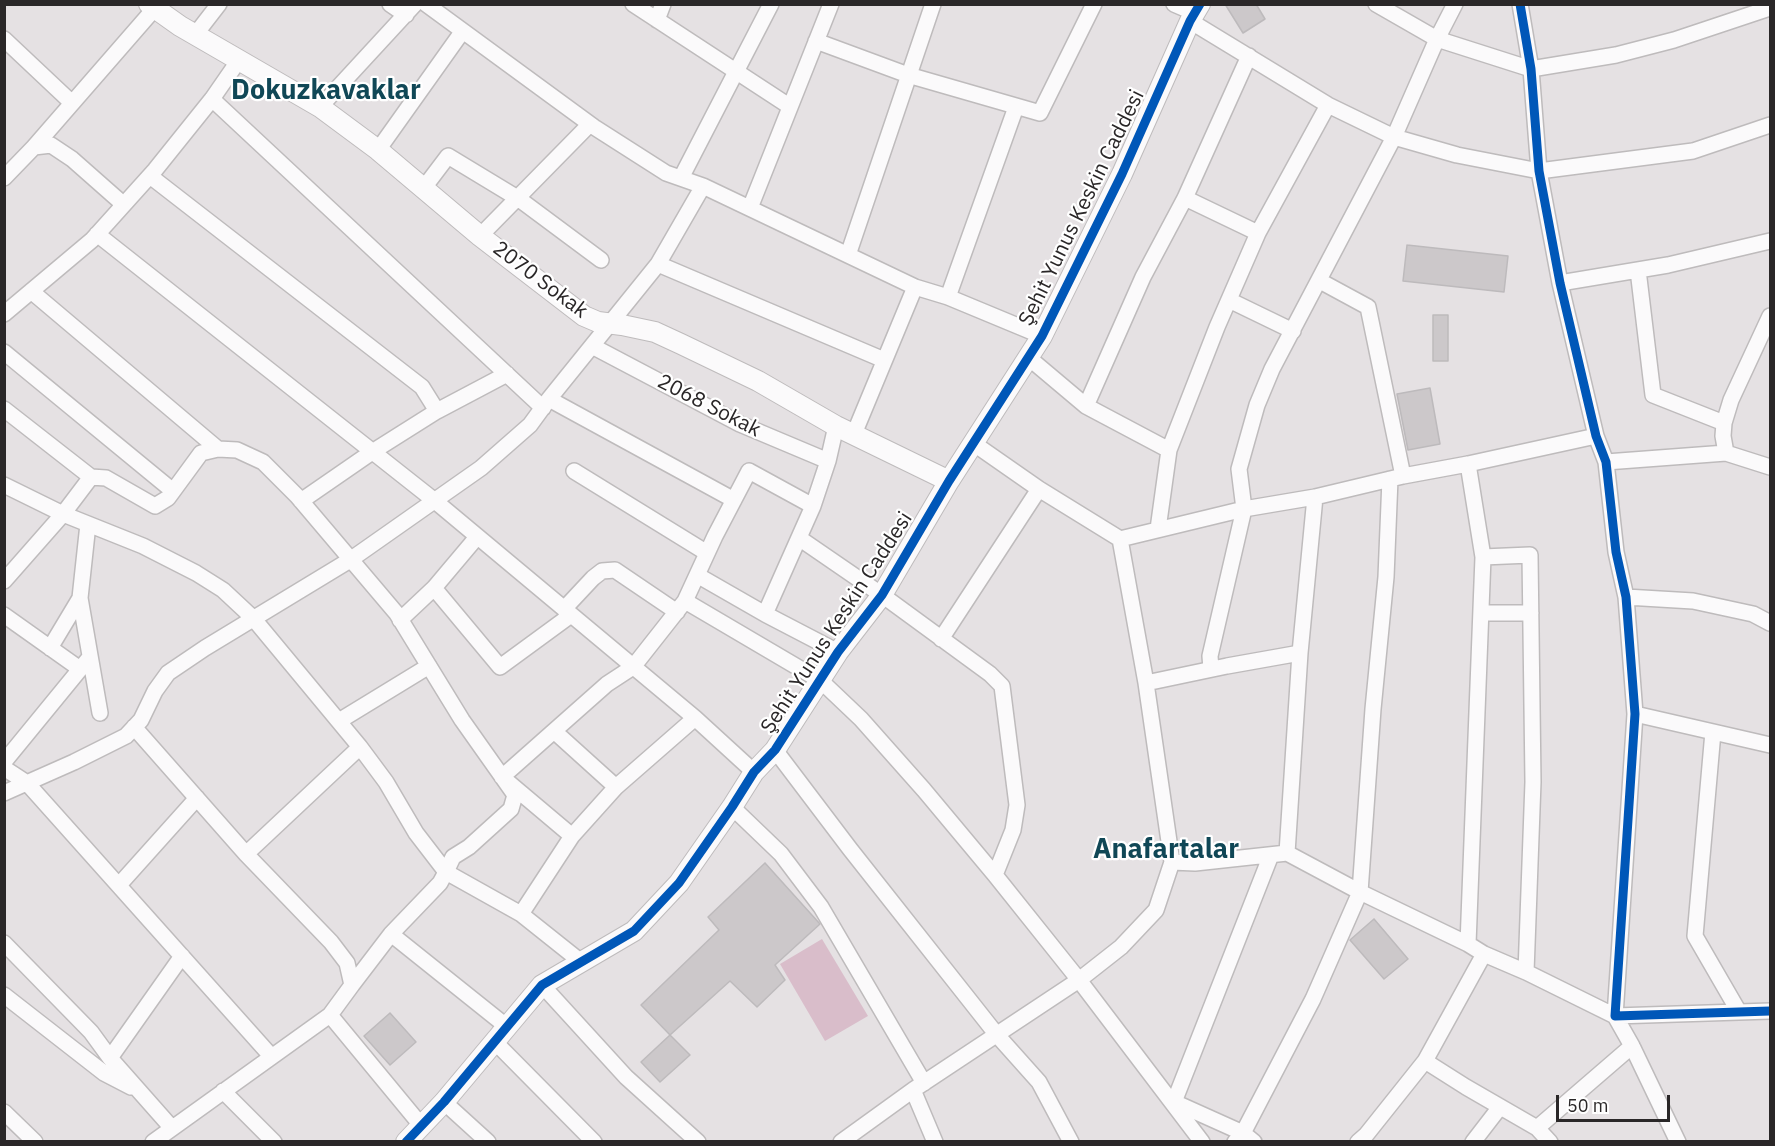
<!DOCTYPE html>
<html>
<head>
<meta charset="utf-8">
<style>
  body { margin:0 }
  #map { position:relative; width:1775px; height:1146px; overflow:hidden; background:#e5e1e3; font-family:"IBM Plex Sans",sans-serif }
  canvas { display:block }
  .frame { position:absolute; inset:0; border:6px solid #2a2728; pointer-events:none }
  .scale { position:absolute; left:1556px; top:1095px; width:114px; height:27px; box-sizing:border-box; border:3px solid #2a2728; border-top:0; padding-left:8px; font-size:18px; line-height:21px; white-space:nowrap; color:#2a2728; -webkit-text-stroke:4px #fff; paint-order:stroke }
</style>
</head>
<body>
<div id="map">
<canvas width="1775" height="1146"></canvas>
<div class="frame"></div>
<div class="scale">50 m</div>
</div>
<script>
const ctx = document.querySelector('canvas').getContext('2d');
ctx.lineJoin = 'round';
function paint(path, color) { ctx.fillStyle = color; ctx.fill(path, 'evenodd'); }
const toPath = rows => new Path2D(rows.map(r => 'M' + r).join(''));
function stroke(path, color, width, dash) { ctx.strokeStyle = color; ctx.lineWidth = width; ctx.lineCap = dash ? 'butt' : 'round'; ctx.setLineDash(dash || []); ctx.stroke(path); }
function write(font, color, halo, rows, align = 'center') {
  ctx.font = font + ' "IBM Plex Sans",sans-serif'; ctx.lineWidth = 4.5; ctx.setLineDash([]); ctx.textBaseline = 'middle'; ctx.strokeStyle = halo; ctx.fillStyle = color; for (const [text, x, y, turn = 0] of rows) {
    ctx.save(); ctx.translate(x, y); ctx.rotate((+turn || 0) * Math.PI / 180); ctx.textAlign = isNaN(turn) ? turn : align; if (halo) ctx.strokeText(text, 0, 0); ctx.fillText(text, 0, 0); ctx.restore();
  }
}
paint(toPath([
  [822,939,868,1016,825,1041,780,964]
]), '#d9bdca');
const building = toPath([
  [1225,4,1256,4,1265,19,1243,33,1225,4],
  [1407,245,1508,256,1504,292,1403,281,1407,245],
  [1433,315,1448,315,1448,361,1433,361,1433,315],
  [1430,388,1440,444,1408,450,1397,394,1430,388],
  [765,863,820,924,775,965,785,980,757,1007,730,981,670,1035,641,1005,719,930,708,917,765,863],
  [1374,919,1408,959,1384,979,1350,940,1374,919],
  [390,1013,416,1042,390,1065,364,1036,390,1013],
  [670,1035,690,1055,660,1082,641,1062,670,1035]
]);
paint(building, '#ccc8ca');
stroke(building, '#bdbabc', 1.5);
const minor = toPath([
  [390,4,406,15],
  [426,4,594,127,666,173,703,186,915,287,948,297,1042,336],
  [633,4,789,106],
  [1174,4,1195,13],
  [1376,4,1437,39,1531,69,1616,55,1674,40,1770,8],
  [1520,4,1531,69,1539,171,1560,283,1596,436,1606,462,1616,552,1626,597,1635,714,1615,1016,1770,1011],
  [657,20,663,4],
  [1190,21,1328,105,1394,137,1457,155,1539,171,1693,151,1770,125],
  [195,35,219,4],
  [4,39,72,103],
  [816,41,908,75,1040,113,1094,4],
  [212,99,543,408],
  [320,107,415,4],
  [34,147,155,8],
  [378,150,462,32],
  [150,176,422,387,437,411],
  [4,178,34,147,51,145,72,159,123,204],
  [681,178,771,4],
  [423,189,448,156,519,199,601,260],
  [1185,198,1258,233],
  [750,208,831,4],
  [97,234,435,501,695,718,754,772],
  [480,236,590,124],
  [848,255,933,4],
  [658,264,884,360],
  [1638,270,1653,395,1724,423],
  [1320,281,1368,307,1403,476],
  [1560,283,1668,265,1770,241],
  [31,291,218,449],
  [948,297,1016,107],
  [1229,300,1293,331],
  [4,314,92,240,155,170,212,99,239,60],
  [592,346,740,424,828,461],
  [4,352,173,491],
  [1029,358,1086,406,1169,450],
  [549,399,734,500],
  [1086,406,1143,277,1185,198,1249,56],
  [4,409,91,477],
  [854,434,915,287],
  [1726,453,1723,436,1724,423,1731,400,1770,316],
  [1606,462,1726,453,1770,467],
  [1468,464,1483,557,1468,944],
  [574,471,707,553],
  [4,485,63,514,143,546,196,573,223,590,253,618,360,747,386,782,416,833,446,872,440,883,391,934,352,985],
  [301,501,372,452,437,411,507,374],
  [88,524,80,598,100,713],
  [1158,529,1169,450,1217,327,1258,233,1328,105],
  [799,538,882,595,990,674,1002,686,1017,805,1013,830,995,875],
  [1120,539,1244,509,1315,497,1403,476,1468,464,1596,436],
  [1483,557,1530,555,1533,782,1526,972],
  [697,575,765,614,838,652],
  [4,581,63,514,91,477,106,478,155,506,168,498,201,453,218,449,237,450,263,462,297,496,397,614,462,720,515,795,511,809,469,847,453,857,446,872,521,914,580,961],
  [434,588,500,667,571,615],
  [1626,597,1693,601,1753,614,1770,623],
  [685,601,821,681,861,719,924,790,995,875,1079,980,1202,1142],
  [564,609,593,578,602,571,615,570,677,612],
  [1481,613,1531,613],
  [765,614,813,506,828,461,836,426],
  [4,615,80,669],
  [400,620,434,588,477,537],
  [941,639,1039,489],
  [50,648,80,598],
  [1211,669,1210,656,1244,509,1239,469,1257,405,1272,369,1394,137,1437,39,1455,4],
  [1146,683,1227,666,1300,653],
  [1635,714,1770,745],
  [339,721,429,666],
  [134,727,246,854,331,942,347,963,352,985,330,1015,153,1142],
  [554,731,616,787],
  [1713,732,1695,936,1739,1012],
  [775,750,850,849,997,1035,1039,1082,1071,1142],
  [4,762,90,657],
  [4,768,27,783,271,1056],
  [4,793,74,762,126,736,141,720,155,691,168,673,205,648,350,560,481,468,530,425,549,399,658,264,703,186],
  [732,807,781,854,821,907,924,1083],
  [572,836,502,777,607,684,633,667,685,601,715,536,749,471,813,506],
  [1287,853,1300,653,1315,497],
  [246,854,360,747],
  [1172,862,1195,863,1287,853,1360,892,1468,944,1484,954,1526,972,1615,1016,1632,1046,1678,1142],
  [119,885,197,798],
  [521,914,572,836,616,787,695,718],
  [391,934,506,1026],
  [4,943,91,1032,110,1058,171,1127],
  [542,985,626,1077,698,1142],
  [4,995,104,1073,131,1087],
  [330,1015,420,1124],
  [494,1041,594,1142],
  [110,1058,182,956],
  [1425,1061,1466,1087,1537,1128,1550,1142],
  [913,1090,935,1142],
  [223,1091,274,1142],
  [444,1102,488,1142],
  [4,1112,35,1142],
  [1537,1128,1632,1046],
  [841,1142,913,1090,1079,980,1121,947,1156,910,1172,862,1146,683,1120,539,1039,489,973,443],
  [1235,1142,1243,1133,1313,999,1360,892,1373,709,1386,577,1390,479],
  [1254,1142,1243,1133,1174,1102,1271,855],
  [1358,1142,1366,1135,1425,1061,1484,954],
  [1473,1142,1500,1107]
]);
const tertiary = toPath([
  [149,4,180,26,320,107,378,150,480,236,584,316,598,322,622,325,655,332,681,344,758,381,836,426,949,481],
  [406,1142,444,1102,542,985,634,931,679,883,732,807,754,772,775,750,838,652,882,595,949,481,1042,336,1122,174,1190,21,1200,4]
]);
stroke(minor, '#bebbbc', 18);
stroke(tertiary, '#bebbbc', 22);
stroke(minor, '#fbfafb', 15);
stroke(tertiary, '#fbfafb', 20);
stroke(toPath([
  [1520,4,1531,69,1539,171,1560,283,1596,436,1606,462,1616,552,1626,597,1635,714,1615,1016,1770,1011],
  [406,1142,444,1102,542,985,634,931,679,883,732,807,754,772,775,750,838,652,882,595,949,481,1042,336,1122,174,1190,21,1200,4]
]), '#0057b8', 9);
write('21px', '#2a2728', '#fff', [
  ["Şehit Yunus Keskin Caddesi",1082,208,-64],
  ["2070 Sokak",540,280,37],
  ["2068 Sokak",709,406,27],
  ["Şehit Yunus Keskin Caddesi",837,623,-57]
]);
write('bold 27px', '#104756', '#fff', [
  ["Dokuzkavaklar",326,91],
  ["Anafartalar",1166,850]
]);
</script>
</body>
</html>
